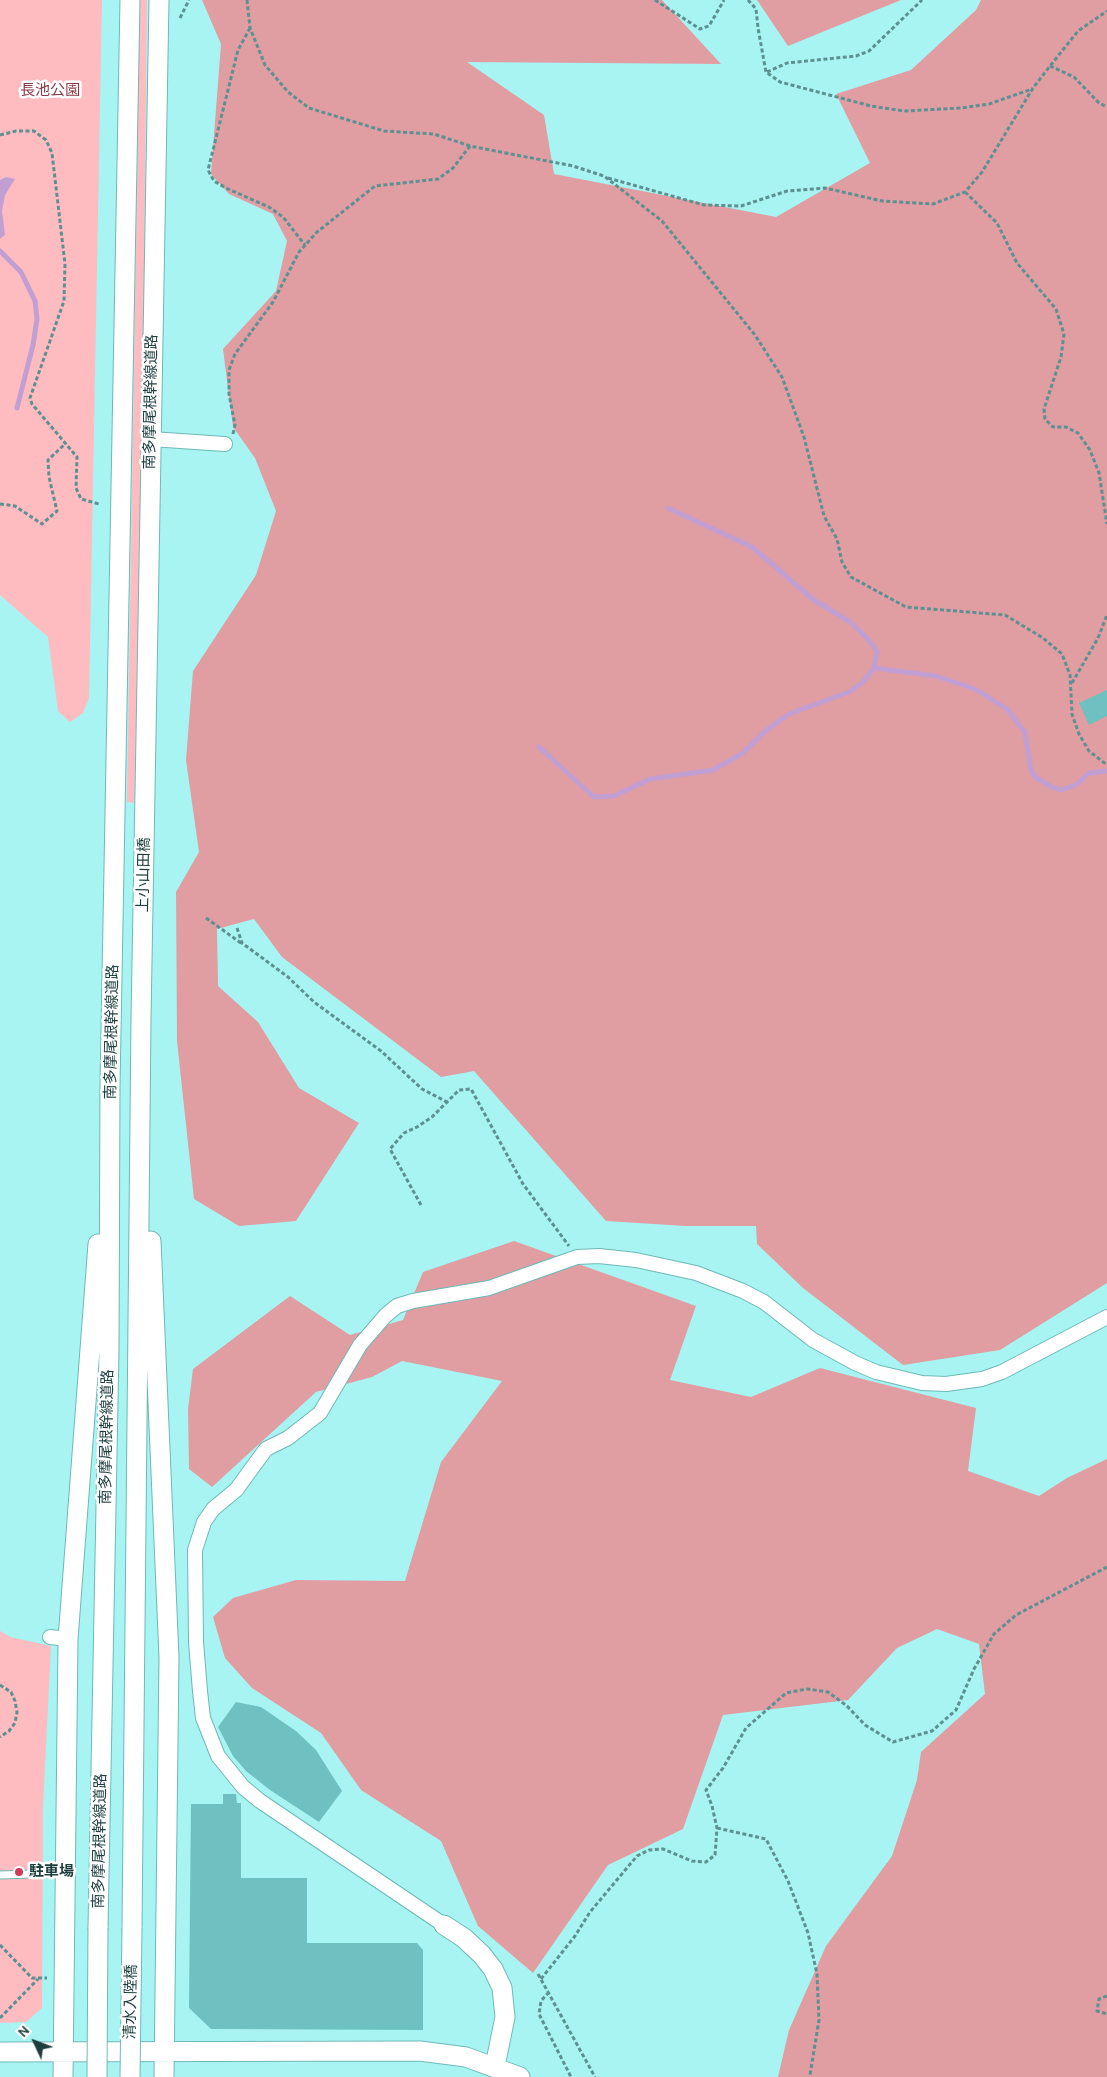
<!DOCTYPE html>
<html>
<head>
<meta charset="utf-8">
<style>
  body { margin:0 }
  #map { position:relative; width:1107px; height:2077px; overflow:hidden; background:#a8f4f2; font-family:Karla,sans-serif }
  canvas { display:block }
  .north { position:absolute; left:10px; top:2017px; width:50px; height:50px; -webkit-text-stroke:4px #fff; paint-order:stroke; rotate:313deg; font-size:14px; font-weight:700; line-height:20px; text-align:center; color:#1e3d3d }
  .north::after { content:''; display:block; margin:auto; width:18px; height:22px; background:#1e3d3d; clip-path:polygon(50% 0,100% 100%,50% 72%,0 100%) }
</style>
</head>
<body>
<div id="map">
<canvas width="1107" height="2077"></canvas>
<div class="north">N</div>
</div>
<script>
const ctx = document.querySelector('canvas').getContext('2d');
ctx.lineJoin = 'round';
function paint(path, color) { ctx.fillStyle = color; ctx.fill(path, 'evenodd'); }
const toPath = rows => new Path2D(rows.map(r => 'M' + r).join(''));
function stroke(path, color, width, dash) { ctx.strokeStyle = color; ctx.lineWidth = width; ctx.lineCap = dash ? 'butt' : 'round'; ctx.setLineDash(dash || []); ctx.stroke(path); }
function write(font, color, halo, rows, align = 'center') {
  ctx.font = font + ' Karla,"Noto Sans JP",sans-serif'; ctx.lineWidth = 5; ctx.setLineDash([]); ctx.textBaseline = 'middle'; ctx.strokeStyle = halo; ctx.fillStyle = color; for (const [text, x, y, turn = 0] of rows) {
    ctx.save(); ctx.translate(x, y); ctx.rotate((+turn || 0) * Math.PI / 180); ctx.textAlign = isNaN(turn) ? turn : align; if (halo) ctx.strokeText(text, 0, 0); ctx.fillText(text, 0, 0); ctx.restore();
  }
}
paint(toPath([
  [0,0,102,0,89,698,83,713,70,722,58,711,48,637,0,595],
  [140,0,147,0,141,545,134,803,127,802],
  [0,1631,10,1637,51,1646,43,1807,42,2008,26,2022,0,2023]
]), '#febbc0');
paint(toPath([
  [202,0,662,0,721,64,467,62,544,115,554,174,776,217,870,163,836,94,911,70,976,10,981,0,1107,0,1107,1283,1000,1350,903,1365,803,1288,757,1244,756,1226,685,1226,606,1221,474,1071,441,1077,282,957,254,919,217,929,218,986,258,1022,299,1088,359,1123,296,1221,239,1226,194,1199,177,1041,176,892,199,852,186,760,193,671,256,575,276,511,255,458,233,427,223,349,276,291,287,241,273,214,229,194,211,174,221,44],
  [757,0,901,0,788,46],
  [514,1241,696,1306,670,1380,751,1397,820,1368,976,1408,968,1471,1039,1496,1067,1478,1107,1459,1107,2077,778,2077,789,2030,826,1946,892,1856,917,1780,921,1752,985,1694,979,1644,937,1629,897,1648,848,1700,723,1715,683,1829,608,1865,533,1973,478,1926,441,1841,361,1790,321,1733,252,1688,225,1658,213,1617,233,1598,296,1580,405,1581,441,1462,502,1381,402,1361,372,1377,316,1392,212,1487,189,1469,188,1409,193,1369,290,1296,350,1335,403,1320,423,1272]
]), '#e09da2');
paint(toPath([
  [6,177,15,179,5,195,2,211,5,235,0,239,0,180]
]), '#c19fd2');
stroke(toPath([
  [0,251,21,272,35,301,37,319,33,345,17,408],
  [874,668,936,676,975,689,1007,709,1025,732,1031,770,1035,777,1052,787,1061,790,1076,785,1089,773,1107,771],
  [539,747,594,797,614,796,650,779,713,770,743,753,764,732,789,714,849,692,862,683,874,668,877,651,866,637,850,622,814,600,752,547,668,508]
]), '#c19fd2', 5);
paint(toPath([
  [1107,690,1107,716,1089,725,1079,703],
  [236,1702,261,1707,296,1731,316,1750,342,1791,319,1822,270,1790,246,1771,233,1756,218,1727],
  [223,1794,236,1794,237,1803,241,1803,241,1878,307,1878,307,1943,417,1943,423,1950,423,2030,211,2029,189,2008,191,1804,223,1804]
]), '#6ec1c0');
const lane = toPath([
  [0,1875,64,1873]
]);
const street = toPath([
  [151,439,225,444],
  [50,1637,68,1639],
  [444,1925,260,1801,243,1787,218,1756,203,1718,200,1691,196,1642,195,1550,204,1522,213,1509,236,1490,266,1449,288,1438,320,1413,360,1345,385,1316,397,1306,413,1301,489,1288,577,1257,599,1256,636,1260,696,1273,743,1291,764,1302,813,1340,855,1363,876,1372,922,1383,946,1384,982,1379,1002,1372,1107,1317]
]);
const secondary = toPath([
  [151,1241,169,1657,164,2077],
  [444,1925,464,1938,482,1955,493,1969,502,1988,505,2017,495,2066],
  [98,1928,109,1349,110,1085,130,0],
  [132,1928,141,1018,159,0],
  [0,2052,420,2051,466,2057,520,2077],
  [63,2077,68,1639,98,1244]
]);
stroke(lane, '#6eb9b7', 9);
stroke(street, '#6eb9b7', 16);
stroke(secondary, '#6eb9b7', 21);
stroke(toPath([
  [247,0,250,28,265,65,288,92,309,108,384,131,434,134,470,146,573,166,604,176,662,221,755,335,782,377,804,437,824,516,837,539,842,562,851,577,906,607,1005,615,1043,638,1062,654,1070,675,1072,714,1079,734,1089,751,1107,765],
  [655,0,700,29,709,26,724,0],
  [748,0,756,9,758,28,766,72,780,82,871,106,904,111,961,108,989,104,1032,89],
  [180,18,189,0],
  [250,28,238,50,208,170,214,181,226,188,269,207,283,217,305,245],
  [1050,66,1074,77,1099,103,1107,107],
  [767,72,787,63,856,56,869,51,922,0],
  [0,135,16,131,34,131,46,140,52,153,65,264,64,301,30,398,32,404,77,457,76,488,81,499,99,504],
  [608,178,704,205,741,206,787,191,825,188,882,201,933,204,965,192,982,172,1033,88,1050,66,1078,31,1107,11],
  [965,192,997,223,1017,263,1056,309,1064,334,1061,357,1044,409,1045,419,1053,427,1066,427,1078,433,1090,450,1099,473,1107,524],
  [233,434,235,425,229,394,229,370,235,354,273,302,299,252,317,232,375,186,438,179,453,168,470,146],
  [0,504,15,506,42,524,57,511,49,477,48,460,65,444],
  [1072,683,1098,638,1107,615],
  [206,918,241,943],
  [237,928,242,943,288,977,314,1002,381,1051,422,1089,447,1102],
  [421,1205,390,1149,404,1133,417,1127,432,1117,459,1090,471,1089,523,1184,569,1246],
  [0,1685,11,1692,15,1701,17,1712,15,1723,9,1731,0,1737],
  [717,1828,766,1839,788,1881,808,1933,817,1974,819,2020,810,2075],
  [0,1945,32,1978,47,1978],
  [538,1974,595,2077],
  [541,1979,575,1936,590,1912,637,1856,649,1850,663,1849,692,1861,706,1862,715,1855,717,1828,712,1806,706,1790,723,1768,746,1728,786,1693,807,1689,828,1692,847,1706,865,1725,893,1742,932,1731,956,1710,974,1669,994,1634,1016,1615,1107,1567],
  [549,1992,541,2001,539,2014,571,2077],
  [1107,1996,1099,1999,1097,2011,1107,2014],
  [0,2018,38,1979]
]), '#5d9090', 3, [4, 2.5]);
stroke(lane, '#fff', 7);
stroke(street, '#fff', 14);
stroke(secondary, '#fff', 19);
const secondaryBridge = toPath([
  [97,2077,98,1928],
  [130,2077,132,1928]
]);
stroke(secondaryBridge, '#6eb9b7', 21, []);
stroke(secondaryBridge, '#fff', 19);
for (const [x, y, r, color] of [
  [19,1872,5,"#cd3d58"]
]) { const dot = new Path2D(); dot.arc(x, y, r, 0, 2 * Math.PI); ctx.fillStyle = color; ctx.fill(dot); stroke(dot, '#fff', 2); }
write('15px', '#8b3945', '#fff', [
  ["長池公園",50,91]
]);
write('15px', '#1e3d3d', '#fff', [
  ["南多摩尾根幹線道路",151,402,-89],
  ["上小山田橋",144,875,-89],
  ["南多摩尾根幹線道路",112,1032,-89],
  ["南多摩尾根幹線道路",107,1437,-89],
  ["南多摩尾根幹線道路",100,1841,-89],
  ["清水入陸橋",131,2002,-89]
]);
write('bold 15px', '#1e3d3d', '#fff', [
  ["駐車場",29,1872]
], 'left');
</script>
</body>
</html>
